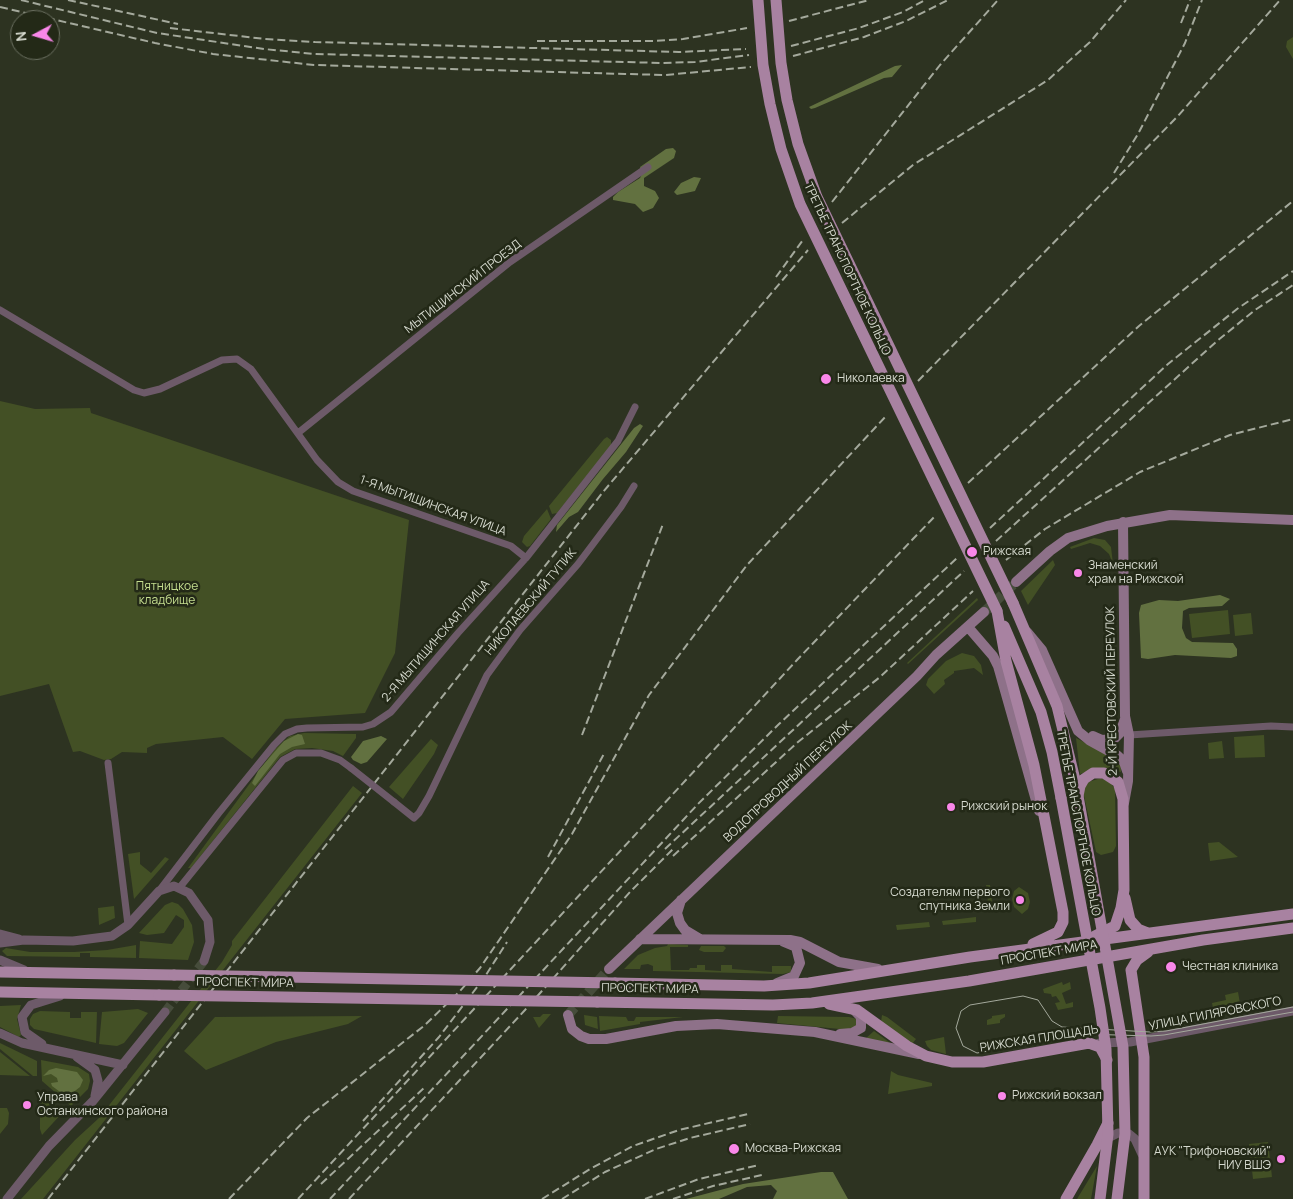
<!DOCTYPE html>
<html>
<head>
<meta charset="utf-8">
<style>
  body { margin:0 }
  #map { position:relative; width:1293px; height:1199px; overflow:hidden; background:#2d3321; font-family:Manrope,sans-serif }
  canvas { display:block }
  .north { position:absolute; left:10px; top:10px; width:50px; height:50px; box-sizing:border-box; background:#232917; border:1px solid #6b7061; border-radius:50%; rotate:264deg; font-size:14px; font-weight:700; line-height:20px; text-align:center; color:#d6dacf }
  .north::after { content:''; display:block; margin:auto; width:18px; height:22px; background:#f987e9; clip-path:polygon(50% 0,100% 100%,50% 72%,0 100%) }
</style>
</head>
<body>
<div id="map">
<canvas width="1293" height="1199"></canvas>
<div class="north">N</div>
</div>
<script>
const ctx = document.querySelector('canvas').getContext('2d');
ctx.lineJoin = 'round';
function paint(path, color) { ctx.fillStyle = color; ctx.fill(path, 'evenodd'); }
const toPath = rows => new Path2D(rows.map(r => 'M' + r).join(''));
function stroke(path, color, width, dash) { ctx.strokeStyle = color; ctx.lineWidth = width; ctx.lineCap = dash ? 'butt' : 'round'; ctx.setLineDash(dash || []); ctx.stroke(path); }
function write(font, color, halo, rows, align = 'center') {
  ctx.font = font + ' Manrope,sans-serif'; ctx.lineWidth = 5; ctx.setLineDash([]); ctx.textBaseline = 'middle'; ctx.strokeStyle = halo; ctx.fillStyle = color; for (const [text, x, y, turn = 0] of rows) {
    ctx.save(); ctx.translate(x, y); ctx.rotate((+turn || 0) * Math.PI / 180); ctx.textAlign = isNaN(turn) ? turn : align; if (halo) ctx.strokeText(text, 0, 0); ctx.fillText(text, 0, 0); ctx.restore();
  }
}
paint(toPath([
  [1293,37,1293,59,1286,47,1287,41],
  [0,401,35,409,90,408,91,413,409,520,395,653,365,713,285,719,252,759,223,737,156,744,147,748,147,753,122,752,111,759,104,760,80,751,73,752,49,684,0,696],
  [607,437,611,440,611,446,557,513,552,514,549,506,604,439],
  [547,509,551,519,530,546,527,547,522,542,524,536],
  [1094,538,1105,540,1111,547,1113,564,1109,554,1100,546,1090,543,1071,549,1070,547],
  [1053,560,1055,565,1028,605,1021,591],
  [977,598,978,600,908,664,907,663],
  [1228,610,1230,634,1192,638,1189,614],
  [1251,613,1253,634,1235,636,1233,615],
  [962,653,974,656,981,665,983,675,974,668,954,671,954,673,944,680,945,684,934,694,926,685,928,679,946,661],
  [304,733,356,734,356,738,343,756,333,751,312,748,295,749,280,757,191,868,188,868,275,749,290,736],
  [1264,735,1265,757,1235,758,1234,737],
  [1076,738,1117,759,1121,765,1121,772,1100,768,1080,774],
  [431,739,438,745,434,754,403,799,389,787],
  [1222,741,1224,758,1209,759,1208,743],
  [1101,778,1110,782,1115,789,1116,846,1113,852,1101,855,1096,852,1083,791,1088,782],
  [353,786,362,793,43,1199,21,1199,75,1140,99,1118,222,962,232,945,232,941],
  [1219,842,1238,857,1210,861,1208,843],
  [140,852,140,864,151,873,165,857,169,859,134,899,128,854],
  [986,885,990,885,993,910,989,911],
  [1019,887,1028,893,1030,902,1028,909,1022,914,1014,907,1012,899,1014,891],
  [172,902,178,904,183,909,192,925,194,942,188,960,139,958,140,941,172,944,184,927,184,920,176,915,164,933,147,935,139,933,165,905],
  [114,906,115,918,99,925,98,908],
  [976,917,976,922,943,925,942,921],
  [929,922,930,927,897,930,896,925],
  [668,944,688,945,688,947,670,947,671,970,689,970,690,968,697,968,697,965,705,965,705,970,721,971,721,965,732,965,732,969,772,972,772,966,791,966,791,972,783,974,653,971,653,966,648,964,641,965,640,969,624,969,638,955,655,948,667,946],
  [136,945,136,958,90,957,90,953,80,953,80,957,7,956,2,951,6,948,30,952,74,952,107,950],
  [701,946,724,946,726,948,723,952,704,952,699,950],
  [1062,982,1063,985,1070,982,1071,989,1062,993,1066,1004,1073,1002,1073,1007,1058,1010,1055,1003,1060,1002,1056,996,1052,997,1051,994,1044,993,1043,989],
  [1238,992,1241,1009,1214,1014,1212,1003,1226,1000,1225,995],
  [21,1005,17,1019,21,1035,19,1037,0,1027,0,1006],
  [138,1009,148,1013,124,1043,117,1046,99,1044,102,1012],
  [40,1011,70,1012,70,1018,81,1018,81,1012,97,1012,96,1043,34,1029,30,1025,30,1019,33,1014],
  [543,1014,551,1014,539,1028,533,1017,540,1017],
  [1005,1014,1005,1017,1000,1020,1000,1023,987,1025,987,1020,992,1018,992,1016],
  [584,1015,597,1017,598,1029,585,1025],
  [882,1015,887,1017,916,1039,912,1044,881,1022],
  [362,1016,348,1024,276,1042,206,1070,184,1051,215,1017],
  [599,1016,626,1017,628,1021,634,1021,636,1017,683,1017,640,1022,640,1024,600,1031],
  [778,1016,849,1017,857,1019,857,1026,850,1030,777,1023],
  [874,1031,893,1045,865,1039],
  [944,1037,946,1054,931,1050,927,1046,925,1041],
  [0,1043,37,1061,37,1076,33,1076,0,1049],
  [0,1052,30,1076,0,1075],
  [41,1060,78,1067,89,1074,90,1081,88,1089,71,1106,42,1081],
  [891,1071,898,1075,932,1083,932,1086,888,1094],
  [40,1092,63,1112,42,1135,40,1129],
  [0,1108,7,1108,9,1113,8,1124,0,1134],
  [1268,1142,1272,1177,1253,1179,1249,1144],
  [1097,1166,1091,1199,1077,1199]
]), '#435025');
paint(toPath([
  [902,65,892,77,884,78,815,108,811,109,809,107,895,66],
  [673,148,676,151,674,158,644,178,644,186,655,191,659,198,653,208,643,212,635,204,613,200,613,197,618,192,640,178,642,174,640,167,666,149],
  [694,177,701,178,695,191,677,195,674,192,681,183],
  [640,424,643,426,626,452,603,479,578,512,569,517,556,532,557,525,634,428],
  [1220,595,1230,599,1222,606,1189,608,1183,611,1182,628,1186,638,1192,642,1233,643,1237,649,1237,656,1231,658,1175,655,1148,659,1141,658,1139,613,1141,605,1159,600,1178,601],
  [298,734,302,735,305,744,292,747,280,754,255,786,252,783,258,771,284,741],
  [381,736,387,739,367,762,361,764,353,760,351,757,363,741],
  [56,1068,77,1072,83,1080,80,1087,67,1097,52,1086,51,1083,58,1082,57,1078,51,1074,43,1076,49,1070],
  [821,1172,833,1172,848,1199,773,1199,777,1191,771,1185,747,1187,719,1199,686,1199,743,1184]
]), '#627140');
stroke(toPath([
  [165,1012,204,961]
]), '#464c3b', 9, [9, 4.5]);
stroke(toPath([
  [984,612,1016,582],
  [568,1015,609,969]
]), '#464c3b', 10, [10, 5]);
stroke(toPath([
  [0,310,134,390,144,393,160,389,222,360,237,359,251,369,317,460,338,482,353,491,511,546,526,558],
  [298,433,510,262,648,167],
  [1129,735,1271,726,1293,727],
  [108,763,128,925],
  [394,802,414,818,419,813,429,796,487,675,520,630,578,564,621,507,634,486],
  [180,887,283,760,296,753,321,753,340,760,351,768],
  [159,891,218,814,274,745,285,734,297,729,307,728,363,727,373,724,391,712,458,633,526,558,618,441,635,407]
]), '#6d5a69', 7);
stroke(toPath([
  [0,934,19,939],
  [0,943,24,940,73,941,112,936,128,925,159,891,174,886,189,893,208,920,210,942,204,961],
  [0,960,24,970],
  [0,1033,22,1043,123,1065],
  [1099,1043,1130,1042,1293,1011],
  [42,1044,25,1032,22,1017,31,1005,60,996],
  [77,1057,95,1070,98,1081,95,1096],
  [1104,1140,1118,1133,1129,1134,1135,1139,1142,1154],
  [7,1199,49,1146,93,1101,165,1012]
]), '#6d5a69', 9);
stroke(toPath([
  [1123,522,1125,716,1129,735,1128,781,1124,803],
  [1016,582,1050,551,1068,538,1107,526,1170,515,1293,520],
  [968,627,993,656,998,666,1039,811],
  [1027,632,1042,650,1078,731,1089,740,1118,756,1124,762,1127,771],
  [1093,736,1102,740,1114,739,1120,733,1125,719],
  [681,900,677,913,680,923,685,930,700,939],
  [640,939,790,940,800,942,839,962,878,969],
  [609,969,917,676,936,655,984,612],
  [777,983,794,976,800,963,796,947,784,942],
  [568,1015,572,1029,581,1036,589,1039,606,1039,676,1026,717,1024,815,1032,919,1054],
  [840,1034,852,1033,861,1028,861,1017,855,1011]
]), '#8e7189', 10);
stroke(toPath([
  [1013,603,1057,706,1078,792],
  [997,611,1006,661,1034,765,1063,912,1063,922,1058,932,1033,944],
  [1004,626,1041,712,1052,752,1061,798],
  [1078,796,1080,786,1084,779,1093,773,1104,773,1118,782,1123,799,1124,890,1121,908,1115,926,1095,936],
  [1125,898,1130,920,1138,929,1148,933],
  [0,972,174,975],
  [615,983,764,986,809,983,970,957,1293,914],
  [0,992,159,995],
  [597,1002,773,1005,812,1003,969,981,1203,940,1293,928],
  [829,1004,857,1010,907,1046,926,1056,952,1062,983,1062,1089,1043,1100,1047,1107,1060],
  [1066,1199,1097,1145,1108,1123],
  [1144,1199,1144,1057,1131,970,1137,960,1148,952]
]), '#a882a1', 11);
stroke(toPath([
  [1293,1007,1166,1031,1150,1032,1062,1027,1052,1021,1038,1000,1023,996,970,1005,961,1011,956,1028,963,1046,977,1053,1083,1034,1151,1036,1164,1035,1293,1012]
]), '#a4a99c', 1);
stroke(toPath([
  [21,0,157,33,264,49,315,54,662,63,695,62,749,55],
  [68,0,178,24],
  [0,7,155,43,213,54,314,65,625,74,666,75,751,67],
  [789,21,869,0],
  [1181,23,1190,0],
  [170,28,265,39,315,42,679,52,746,49],
  [537,41,654,41,683,39,747,28],
  [791,46,859,28,903,12,925,0],
  [793,56,864,37,906,21,948,0],
  [1114,173,1138,134,1185,43,1202,0],
  [832,202,940,65,998,0],
  [842,223,913,165,1048,80,1090,42,1126,0],
  [776,277,803,240],
  [918,381,1178,116,1280,0],
  [968,483,1139,326,1293,201],
  [990,528,1168,364,1237,309,1293,271],
  [996,541,1217,341,1255,310,1293,285],
  [1006,560,1045,529,1140,472,1230,435,1293,419],
  [582,735,663,524],
  [665,849,964,571],
  [673,856,798,742,880,677,973,591],
  [548,857,605,752],
  [363,1121,439,1037,484,978,507,942],
  [321,1184,425,1087],
  [48,1199,603,492,808,250],
  [229,1199,307,1118,425,1025,460,991,480,968,572,834,649,695,747,565,887,415],
  [298,1199,797,660,936,515],
  [330,1199,698,804,779,724,957,558],
  [349,1199,525,1010,630,892,675,847],
  [542,1199,590,1169,633,1146,679,1130,748,1114],
  [562,1199,605,1172,656,1149,690,1138,750,1124],
  [645,1199,699,1179,759,1165],
  [673,1199,713,1186,762,1175]
]), '#a4a99c', 2, [8, 4]);
stroke(toPath([
  [351,768,394,802]
]), '#6d5a69', 7);
stroke(toPath([
  [758,0,763,65,770,104,781,149,800,204,997,611],
  [776,0,781,63,787,100,798,144,817,197,1013,603],
  [1078,796,1123,1047,1125,1134,1117,1199],
  [1061,798,1100,1008,1106,1049,1108,1134,1100,1199],
  [174,975,615,983],
  [159,995,597,1002]
]), '#a882a1', 11);
for (const [x, y, r, color] of [
  [826,379,6,"#f987e9"],
  [972,552,6,"#f987e9"],
  [1078,573,5,"#f987e9"],
  [951,807,5,"#f987e9"],
  [1020,900,5,"#f987e9"],
  [1171,967,6,"#f987e9"],
  [1002,1096,5,"#f987e9"],
  [27,1105,5,"#f987e9"],
  [734,1149,6,"#f987e9"],
  [1281,1159,5,"#f987e9"]
]) { const dot = new Path2D(); dot.arc(x, y, r, 0, 2 * Math.PI); ctx.fillStyle = color; ctx.fill(dot); stroke(dot, '#232917', 2); }
write('12px', '#d6dacf', '#232917', [
  ["ТРЕТЬЕ ТРАНСПОРТНОЕ КОЛЬЦО",847,269,65],
  ["МЫТИЩИНСКИЙ ПРОЕЗД",463,287,-38],
  ["1-Я МЫТИЩИНСКАЯ УЛИЦА",433,506,20],
  ["НИКОЛАЕВСКИЙ ТУПИК",531,602,-50],
  ["2-Я МЫТИЩИНСКАЯ УЛИЦА",436,641,-49],
  ["2-Й КРЕСТОВСКИЙ ПЕРЕУЛОК",1112,691,-91],
  ["ВОДОПРОВОДНЫЙ ПЕРЕУЛОК",788,782,-43],
  ["ТРЕТЬЕ ТРАНСПОРТНОЕ КОЛЬЦО",1078,823,79],
  ["ПРОСПЕКТ МИРА",1049,953,-10],
  ["ПРОСПЕКТ МИРА",245,983,1],
  ["ПРОСПЕКТ МИРА",650,989,1],
  ["УЛИЦА ГИЛЯРОВСКОГО",1215,1014,-11],
  ["РИЖСКАЯ ПЛОЩАДЬ",1039,1039,-9]
]);
write('12px', '#d6dacf', '#232917', [
  ["Николаевка",837,379],
  ["Рижская",983,552],
  ["Знаменский",1088,566],
  ["храм на Рижской",1088,580],
  ["Рижский рынок",961,807],
  ["Создателям первого",1010,893,"right"],
  ["спутника Земли",1010,907,"right"],
  ["Честная клиника",1182,967],
  ["Рижский вокзал",1012,1096],
  ["Управа",37,1098],
  ["Останкинского района",37,1112],
  ["Москва-Рижская",745,1149],
  ["АУК \"Трифоновский\"",1271,1152,"right"],
  ["НИУ ВШЭ",1271,1166,"right"]
], 'left');
write('12px', '#c5de90', '#232917', [
  ["Пятницкое",167,587],
  ["кладбище",167,601]
]);
</script>
</body>
</html>
